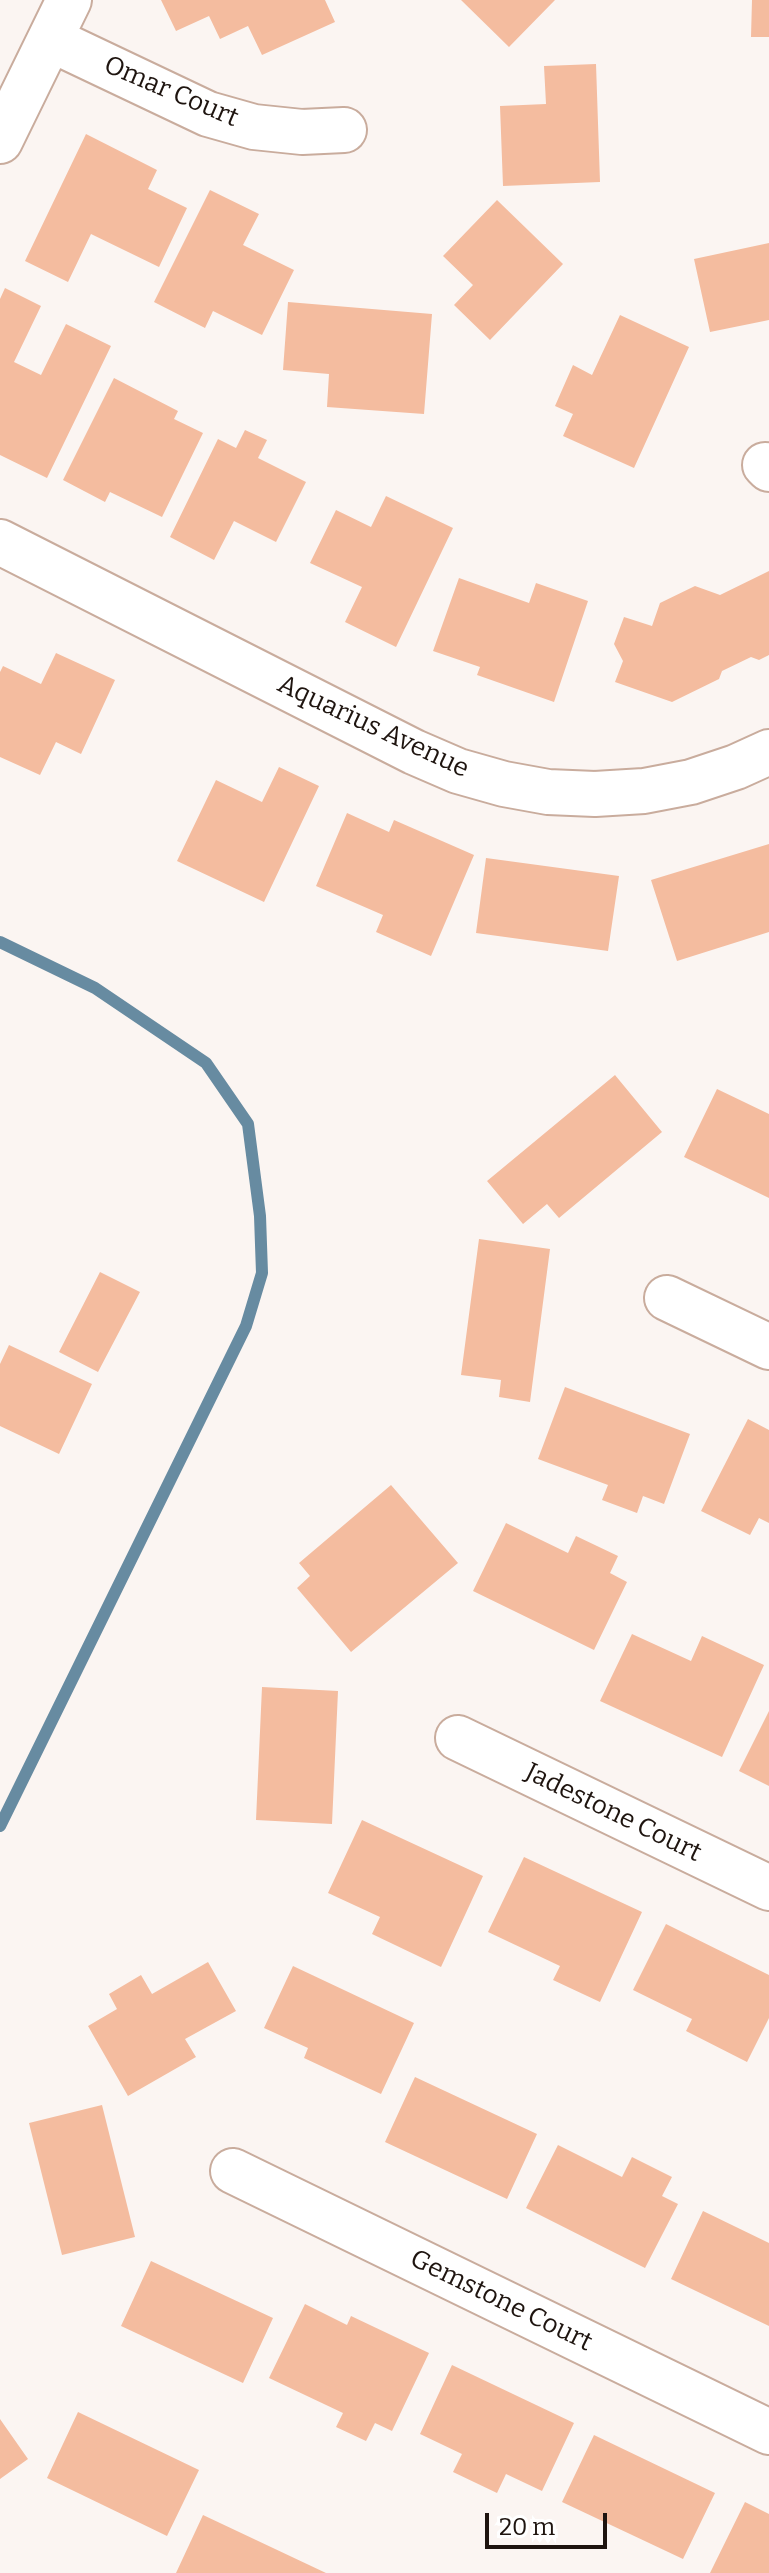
<!DOCTYPE html>
<html>
<head>
<meta charset="utf-8">
<style>
  body { margin:0 }
  #map { position:relative; width:769px; height:2573px; overflow:hidden; background:#fbf5f2; font-family:Bitter,serif }
  canvas { display:block }
  .scale { position:absolute; left:485px; top:2513px; width:122px; height:36px; box-sizing:border-box; border:4px solid #1e140f; border-top:0; padding-left:10px; font-size:24px; line-height:28px; white-space:nowrap; color:#1e140f; -webkit-text-stroke:6px #fff; paint-order:stroke }
</style>
</head>
<body>
<div id="map">
<canvas width="769" height="2573"></canvas>
<div class="scale">20 m</div>
</div>
<script>
const ctx = document.querySelector('canvas').getContext('2d');
ctx.lineJoin = 'round';
const toPath = rows => new Path2D(rows.map(r => 'M' + r).join(''));
function stroke(path, color, width, dash) { ctx.strokeStyle = color; ctx.lineWidth = width; ctx.lineCap = dash ? 'butt' : 'round'; ctx.setLineDash(dash || []); ctx.stroke(path); }
function paint(path, color) { ctx.fillStyle = color; ctx.fill(path, 'evenodd'); }
function write(font, color, halo, rows, align = 'center') {
  ctx.font = font + ' Bitter,serif'; ctx.lineWidth = 6; ctx.setLineDash([]); ctx.textBaseline = 'middle'; ctx.strokeStyle = halo; ctx.fillStyle = color; for (const [text, x, y, turn = 0] of rows) {
    ctx.save(); ctx.translate(x, y); ctx.rotate((+turn || 0) * Math.PI / 180); ctx.textAlign = isNaN(turn) ? turn : align; if (halo) ctx.strokeText(text, 0, 0); ctx.fillText(text, 0, 0); ctx.restore();
  }
}
stroke(toPath([
  [0,942,95,988,206,1063,248,1124,260,1216,262,1273,246,1326,0,1826]
]), '#678ba1', 12);
paint(toPath([
  [161,0,325,0,335,22,262,55,248,26,220,39,209,16,176,31],
  [461,0,555,0,509,47],
  [752,0,769,0,769,37,751,37],
  [596,64,600,182,503,186,500,106,546,104,544,66],
  [86,134,157,170,148,189,187,208,159,267,91,234,68,282,25,261],
  [210,190,259,214,243,245,294,270,262,335,213,311,205,328,154,302],
  [497,200,563,264,490,340,454,305,473,285,443,256],
  [769,243,769,320,710,332,694,259],
  [5,288,41,306,14,362,41,375,66,324,111,346,47,478,0,455,0,299],
  [288,302,432,314,424,414,327,407,329,374,283,370],
  [620,315,689,347,634,468,563,436,573,414,555,406,573,365,592,375],
  [114,378,178,411,174,419,203,433,162,517,110,492,105,502,63,480],
  [245,430,267,440,258,458,306,482,276,542,234,521,214,560,170,537,218,439,236,448],
  [386,496,453,528,396,647,345,622,362,587,310,563,336,510,371,527],
  [769,571,769,655,759,660,751,657,722,671,719,679,672,702,615,682,623,661,614,644,624,617,652,626,660,603,695,586,720,595],
  [459,578,529,603,536,583,588,601,554,702,477,675,480,667,433,651],
  [56,653,115,680,81,754,56,742,40,775,0,757,0,672,3,666,41,684],
  [279,767,319,786,264,902,177,861,216,780,262,802],
  [347,813,389,832,394,820,474,855,431,956,376,932,383,915,316,886],
  [769,844,769,932,677,961,651,880],
  [486,858,619,876,608,951,476,933],
  [615,1075,662,1132,559,1218,547,1204,523,1224,487,1181],
  [717,1089,769,1114,769,1198,684,1157],
  [479,1239,550,1249,530,1402,499,1397,501,1380,461,1375],
  [100,1272,140,1292,98,1372,59,1352],
  [9,1345,92,1384,59,1454,0,1426,0,1364],
  [565,1387,690,1434,664,1504,643,1496,637,1513,602,1500,608,1485,538,1459],
  [748,1419,769,1430,769,1523,759,1518,750,1535,701,1511],
  [391,1485,458,1563,351,1652,297,1588,310,1576,299,1563],
  [506,1523,568,1553,576,1536,618,1556,610,1573,627,1582,594,1650,473,1591],
  [632,1634,691,1661,702,1636,764,1665,722,1757,600,1701],
  [262,1687,338,1691,332,1824,256,1820],
  [769,1711,769,1786,739,1771],
  [362,1820,483,1876,441,1967,372,1934,380,1917,328,1893],
  [524,1857,642,1912,600,2002,553,1980,560,1966,488,1932],
  [666,1924,769,1975,769,2018,747,2062,686,2031,692,2019,633,1990],
  [208,1962,236,2011,185,2039,196,2057,128,2096,88,2026,117,2009,109,1994,141,1975,152,1994],
  [293,1966,414,2023,381,2094,304,2058,308,2048,264,2028],
  [415,2077,537,2134,507,2199,385,2142],
  [102,2105,135,2237,62,2255,29,2123],
  [558,2145,622,2177,632,2157,672,2177,662,2196,678,2204,645,2268,526,2208],
  [703,2211,769,2243,769,2326,671,2279],
  [151,2261,273,2318,243,2383,121,2326],
  [305,2304,347,2325,351,2316,429,2353,392,2431,375,2423,366,2441,336,2427,343,2413,269,2378],
  [452,2365,574,2423,542,2491,506,2474,497,2493,453,2472,462,2454,420,2434],
  [78,2412,199,2470,167,2536,47,2478],
  [0,2419,28,2459,0,2479],
  [594,2435,715,2493,683,2559,562,2502],
  [745,2502,769,2514,769,2573,710,2573],
  [203,2515,326,2573,176,2573]
]), '#f4bc9f');
const minor = toPath([
  [50,39,208,114,254,127,302,132,344,130],
  [0,141,69,0],
  [765,465,769,469],
  [0,542,414,752,458,771,504,784,548,792,595,794,644,791,691,782,736,767,769,752],
  [667,1298,769,1347],
  [458,1738,769,1888],
  [233,2171,769,2432]
]);
stroke(minor, '#c9ac9d', 48);
stroke(minor, '#fff', 44);
write('26px', '#1e140f', '#fff', [
  ["Omar Court",171,92,23],
  ["Aquarius Avenue",373,727,25],
  ["Jadestone Court",613,1813,26],
  ["Gemstone Court",501,2301,26]
]);
</script>
</body>
</html>
